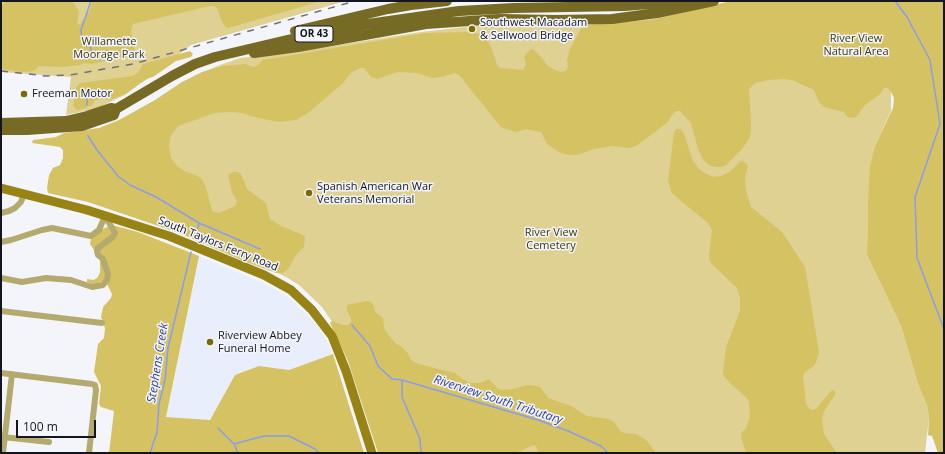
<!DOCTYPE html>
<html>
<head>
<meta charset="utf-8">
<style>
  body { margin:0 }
  #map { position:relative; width:945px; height:454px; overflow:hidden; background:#f3f5fb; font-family:"Open Sans",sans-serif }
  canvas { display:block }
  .frame { position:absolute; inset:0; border:2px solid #131620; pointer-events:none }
  .scale { position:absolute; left:16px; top:420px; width:80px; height:18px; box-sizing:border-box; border:2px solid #131620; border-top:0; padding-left:5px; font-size:12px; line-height:14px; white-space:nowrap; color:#131620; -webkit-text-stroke:3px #f3f5fb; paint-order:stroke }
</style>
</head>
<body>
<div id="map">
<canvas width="945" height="454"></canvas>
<div class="frame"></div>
<div class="scale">100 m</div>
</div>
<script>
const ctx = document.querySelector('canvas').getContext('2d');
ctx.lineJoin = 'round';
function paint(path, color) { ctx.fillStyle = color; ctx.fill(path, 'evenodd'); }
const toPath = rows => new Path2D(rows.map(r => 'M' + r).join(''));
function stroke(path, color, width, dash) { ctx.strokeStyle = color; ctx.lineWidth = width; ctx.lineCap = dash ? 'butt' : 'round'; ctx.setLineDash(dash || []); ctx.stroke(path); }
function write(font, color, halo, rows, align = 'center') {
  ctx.font = font + ' "Open Sans",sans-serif'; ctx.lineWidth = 3; ctx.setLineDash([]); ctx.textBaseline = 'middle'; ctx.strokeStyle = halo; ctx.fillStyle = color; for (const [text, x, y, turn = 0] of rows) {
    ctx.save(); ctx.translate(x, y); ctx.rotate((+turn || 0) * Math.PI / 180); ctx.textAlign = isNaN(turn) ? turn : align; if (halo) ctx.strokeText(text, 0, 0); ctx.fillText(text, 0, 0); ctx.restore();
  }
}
paint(toPath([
  [199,256,270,286,291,299,316,324,326,339,333,354,289,370,259,366,235,375,210,420,166,417]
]), '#e9eefd');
paint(toPath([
  [1,1,346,1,191,45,125,95,95,109,66,115,71,77,1,72],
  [735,1,944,1,891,86,891,111,875,146,868,200,867,255,901,326,918,384,927,406,929,417,925,453,380,453,339,332,322,307,299,285,286,277,268,268,116,126,201,73,220,65,240,58,300,51,421,32,492,24,510,24,539,27,610,25,651,19]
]), '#ded191');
paint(toPath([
  [6,1,72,1,79,11,77,23,78,25,80,24,89,12,93,1,321,1,228,28,225,26,222,22,217,8,214,6,210,6,133,24,132,26,131,31,133,47,136,50,136,53,134,55,91,64,84,63,80,65,62,67,39,66,34,71,22,72,1,69,1,7],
  [731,1,944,1,944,453,938,453,932,436,928,435,929,417,927,406,918,384,901,326,867,255,868,200,870,166,875,146,893,108,894,98,890,90,887,88,884,88,880,94,865,105,856,117,850,118,846,116,844,112,824,107,819,102,814,90,792,80,784,79,768,80,755,83,749,89,751,121,751,130,749,139,742,149,726,165,721,167,715,167,709,165,703,159,698,149,691,123,680,111,676,111,672,115,668,122,636,146,629,148,611,146,594,149,577,155,570,155,561,153,547,144,541,132,526,129,516,132,506,129,501,127,459,75,455,73,442,77,432,78,417,73,398,72,377,79,371,77,364,68,360,68,352,72,342,84,308,113,296,120,279,122,254,117,243,113,230,112,215,113,178,126,171,135,169,146,171,158,177,166,186,172,196,175,202,179,206,188,212,211,219,213,235,206,237,201,232,192,228,175,233,172,237,172,241,174,247,189,266,203,270,219,281,226,303,235,305,237,304,247,296,255,288,269,283,273,276,273,246,262,179,233,88,202,48,193,47,188,49,175,53,168,60,165,63,158,63,150,60,147,32,143,33,140,56,137,64,133,99,128,119,120,155,100,182,82,202,72,223,66,245,64,253,67,257,66,263,60,425,33,471,32,483,35,488,41,493,52,497,65,500,68,523,70,526,64,524,57,530,50,533,49,541,57,548,66,555,70,562,72,567,70,568,67,567,60,570,49,583,25,652,20],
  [190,51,193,54,191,57,176,61,153,77,149,78,139,84,127,93,110,100,104,99,95,100,92,105,82,109,77,110,73,106,76,87,81,83,132,76,138,73,143,64],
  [676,129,681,129,684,134,693,161,699,169,706,174,714,177,721,176,728,173,741,161,746,163,748,166,745,177,746,191,751,207,782,232,805,267,819,352,817,360,814,366,805,372,803,376,806,404,809,408,813,410,817,408,830,392,833,390,835,391,835,395,824,411,822,419,824,434,837,453,746,453,741,437,742,432,746,429,750,416,749,402,746,397,732,385,724,376,723,373,726,347,740,311,740,298,737,288,710,262,709,257,712,230,708,223,681,201,672,193,668,181,674,133],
  [112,225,138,232,199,256,166,417,210,420,235,375,259,366,289,370,333,354,364,453,109,453,114,411,101,407,99,404,101,386,94,372,98,344,104,338,105,328,101,317,103,307,111,298,112,294,105,280,94,285,87,282,87,279,94,280,98,277,100,272,100,259,90,244,91,238,100,230],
  [367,301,371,302,374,306,375,312,383,318,384,328,390,337,396,344,401,346,407,352,411,360,418,364,455,373,461,378,471,383,480,383,489,379,497,388,502,390,514,389,527,385,538,386,541,388,548,398,571,406,587,416,609,419,614,422,620,431,624,433,636,434,646,440,656,453,538,453,536,446,533,445,516,453,378,453,348,361,330,323,332,321,335,322,343,325,348,325,351,322,351,318,347,311,347,305]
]), '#d5c263');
stroke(toPath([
  [91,1,81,30,82,40,91,48,91,57],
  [895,1,907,17,930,60,940,124,915,197,917,258,944,329],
  [87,105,87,91],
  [88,136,97,150,118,176,130,185,156,197,199,223,197,231],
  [199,223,260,249],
  [352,325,370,346,378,366,392,379,402,380,402,397,420,439,421,453],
  [402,380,538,420,568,431,601,446,608,453],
  [218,428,234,444,264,436,289,436,315,449,319,453],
  [234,444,238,453],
  [150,453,157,432,159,404,165,380,168,348,191,252]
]), '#879eec', 1.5);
stroke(toPath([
  [1,213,9,211,15,208,21,202,24,194],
  [1,242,11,240,42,230,52,228,91,236,99,230,105,216],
  [1,278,22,282,46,278,58,279,71,280,92,287,103,285,107,280,108,274,103,259,98,255,97,251,98,248,113,237,115,233,105,216],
  [1,311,102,323],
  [1,373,92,384,95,385,96,390,89,453],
  [3,437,49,442],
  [3,453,12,374]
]), '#b5aa6e', 6);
stroke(toPath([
  [1,188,87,210,169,236,264,275,291,290,312,310,332,336,346,371,372,453]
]), '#978415', 9);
stroke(toPath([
  [295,31,388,9,411,5,447,1],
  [254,53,298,47,426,24,499,19,555,20,612,19,657,13,714,1],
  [1,123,66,121,87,116,111,108,116,109,172,76,195,64,215,57,304,36,368,24,459,11,514,8,625,6,682,1],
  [1,130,27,130,82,126,114,115,116,109]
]), '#776a24', 10);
stroke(toPath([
  [1,71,46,76,70,75,133,64,355,1]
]), '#6e7179', 1.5, [7, 7]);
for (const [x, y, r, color] of [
  [472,29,4,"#7b6a02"],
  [24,94,4,"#7b6a02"],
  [309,193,4,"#7b6a02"],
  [210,342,4,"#7b6a02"]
]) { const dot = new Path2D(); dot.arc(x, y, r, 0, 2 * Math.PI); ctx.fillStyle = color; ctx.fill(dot); stroke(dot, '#f3f5fb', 1.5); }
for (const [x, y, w] of [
  [314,34,38]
]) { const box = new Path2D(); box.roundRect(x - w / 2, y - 8, w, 16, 3); ctx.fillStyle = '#f3f5fb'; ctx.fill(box); stroke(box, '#131620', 1); }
write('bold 10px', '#131620', null, [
  ["OR 43",314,34]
]);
write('11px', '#131620', '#f3f5fb', [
  ["Southwest Macadam",480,23],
  ["& Sellwood Bridge",480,36],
  ["Freeman Motor",32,94],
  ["Spanish American War",317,187],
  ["Veterans Memorial",317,200],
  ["Riverview Abbey",218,336],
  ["Funeral Home",218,349]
], 'left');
write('11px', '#3d350c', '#f3f5fb', [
  ["River View",856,39],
  ["Natural Area",856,52],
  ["Willamette",109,42],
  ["Moorage Park",109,55],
  ["River View",551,233],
  ["Cemetery",551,246]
]);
write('11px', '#131620', '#f3f5fb', [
  ["South Taylors Ferry Road",218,244,22]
]);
write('italic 12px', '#2f3f99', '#f3f5fb', [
  ["Stephens Creek",158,363,-81],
  ["Riverview South Tributary",498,400,18]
]);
</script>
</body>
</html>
